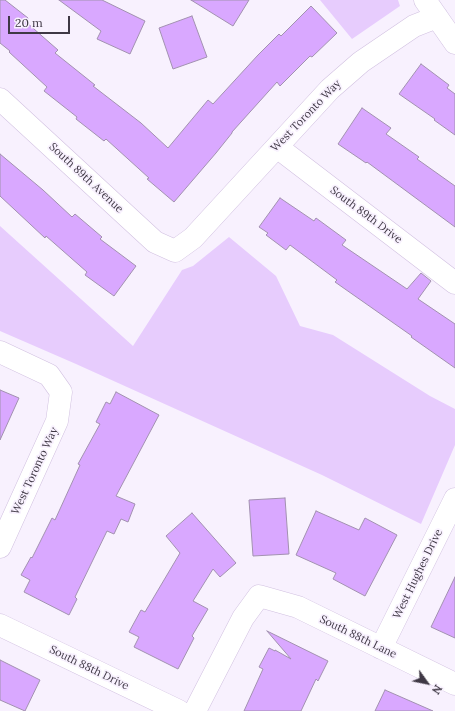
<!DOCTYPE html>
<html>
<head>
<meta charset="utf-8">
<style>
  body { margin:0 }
  #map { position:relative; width:455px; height:711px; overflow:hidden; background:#f8f1fe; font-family:Lora,serif }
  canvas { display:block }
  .north { position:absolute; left:407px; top:663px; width:40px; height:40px; -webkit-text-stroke:3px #f8f1fe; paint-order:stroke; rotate:123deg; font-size:11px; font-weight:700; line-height:16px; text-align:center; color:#3f3845 }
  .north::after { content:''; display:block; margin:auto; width:14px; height:18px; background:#3f3845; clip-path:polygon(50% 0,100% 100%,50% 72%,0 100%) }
  .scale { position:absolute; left:8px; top:16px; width:62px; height:18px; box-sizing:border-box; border:2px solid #3f3845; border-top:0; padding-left:5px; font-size:12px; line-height:14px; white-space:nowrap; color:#3f3845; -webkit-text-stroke:3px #f8f1fe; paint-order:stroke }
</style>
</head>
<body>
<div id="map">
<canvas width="455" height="711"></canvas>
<div class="north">N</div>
<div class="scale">20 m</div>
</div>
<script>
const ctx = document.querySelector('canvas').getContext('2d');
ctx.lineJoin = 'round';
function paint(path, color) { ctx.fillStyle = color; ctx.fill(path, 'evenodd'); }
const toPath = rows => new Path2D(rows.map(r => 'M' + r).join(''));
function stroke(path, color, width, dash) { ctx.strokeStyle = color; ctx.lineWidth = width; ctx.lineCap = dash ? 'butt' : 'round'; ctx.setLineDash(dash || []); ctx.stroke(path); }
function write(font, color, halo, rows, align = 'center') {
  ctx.font = font + ' Lora,serif'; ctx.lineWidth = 3.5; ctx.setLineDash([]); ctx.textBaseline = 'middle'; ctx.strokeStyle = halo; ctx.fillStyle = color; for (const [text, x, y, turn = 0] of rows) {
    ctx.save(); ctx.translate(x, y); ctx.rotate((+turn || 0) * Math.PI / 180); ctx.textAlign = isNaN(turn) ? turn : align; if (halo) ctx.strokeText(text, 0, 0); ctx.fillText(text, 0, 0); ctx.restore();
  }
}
paint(toPath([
  [320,0,398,0,400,6,352,39],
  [0,226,133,346,182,270,193,266,229,237,276,276,300,326,333,335,430,396,455,409,455,445,421,524,322,475,76,364,0,331]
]), '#e7ccfd');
const building = toPath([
  [0,0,5,0,28,18,26,22,58,50,55,53,95,85,93,86,141,123,168,148,208,100,213,104,258,55,279,34,281,36,311,6,337,33,312,57,310,56,280,86,277,82,232,132,232,133,216,153,174,202,147,179,149,178,106,139,104,141,76,119,77,117,44,91,47,87,9,52,10,51,0,43,0,0],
  [59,0,102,0,145,21,130,54,97,39,101,31,59,0],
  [191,0,249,0,233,26,191,0],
  [192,16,207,57,173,69,159,28,192,16],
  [421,64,449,85,447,88,455,94,455,135,434,120,435,119,399,94,421,64],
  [362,108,391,128,386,134,419,157,417,159,455,186,455,227,367,162,366,163,338,144,362,108],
  [0,154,43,190,72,217,75,214,102,237,100,239,136,266,114,296,85,275,87,272,46,236,45,238,0,196,0,154],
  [280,198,314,221,316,218,346,240,342,245,407,289,421,273,431,281,418,299,455,324,455,368,411,337,412,336,335,282,337,280,290,245,286,250,266,235,268,233,259,227,280,198],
  [0,390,19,398,0,440,0,390],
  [116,392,159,415,116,496,135,504,128,522,121,519,114,534,107,531,75,597,77,599,69,615,24,592,30,580,21,575,31,557,32,558,52,518,55,520,80,465,78,464,100,424,96,422,106,402,110,404,116,392],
  [285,498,289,554,253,556,249,500,285,498],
  [316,511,359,530,365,518,397,535,365,596,333,579,336,573,296,555,316,511],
  [192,513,236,563,220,577,213,569,193,601,208,609,192,636,194,638,178,669,134,647,139,637,129,632,141,610,145,612,180,553,166,536,192,513],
  [455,577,455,638,431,627,455,577],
  [267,631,328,661,318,681,316,679,301,711,244,711,263,669,259,667,269,648,275,651,275,650,291,659,267,631],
  [0,660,40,680,25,711,0,700,0,660],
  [385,690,433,711,375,711,385,690]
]);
paint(building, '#d9a8ff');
stroke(building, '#a291b0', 1);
const minor = toPath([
  [425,0,455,43],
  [0,99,155,242,175,251,193,238,330,89,361,62,414,26,437,17],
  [277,147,455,283],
  [0,352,49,375,61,392,57,421,0,547],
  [0,625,179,711],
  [381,648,455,499],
  [195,711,243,618,259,596,298,607,455,684]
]);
stroke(minor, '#d1c0e0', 23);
stroke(minor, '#fff', 22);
write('11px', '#3f3845', '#f8f1fe', [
  ["West Toronto Way",306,116,-46],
  ["South 89th Avenue",86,178,43],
  ["South 89th Drive",366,215,37],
  ["West Toronto Way",35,471,-65],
  ["West Hughes Drive",418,574,-64],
  ["South 88th Lane",358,637,26],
  ["South 88th Drive",89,668,26]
]);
</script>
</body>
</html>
